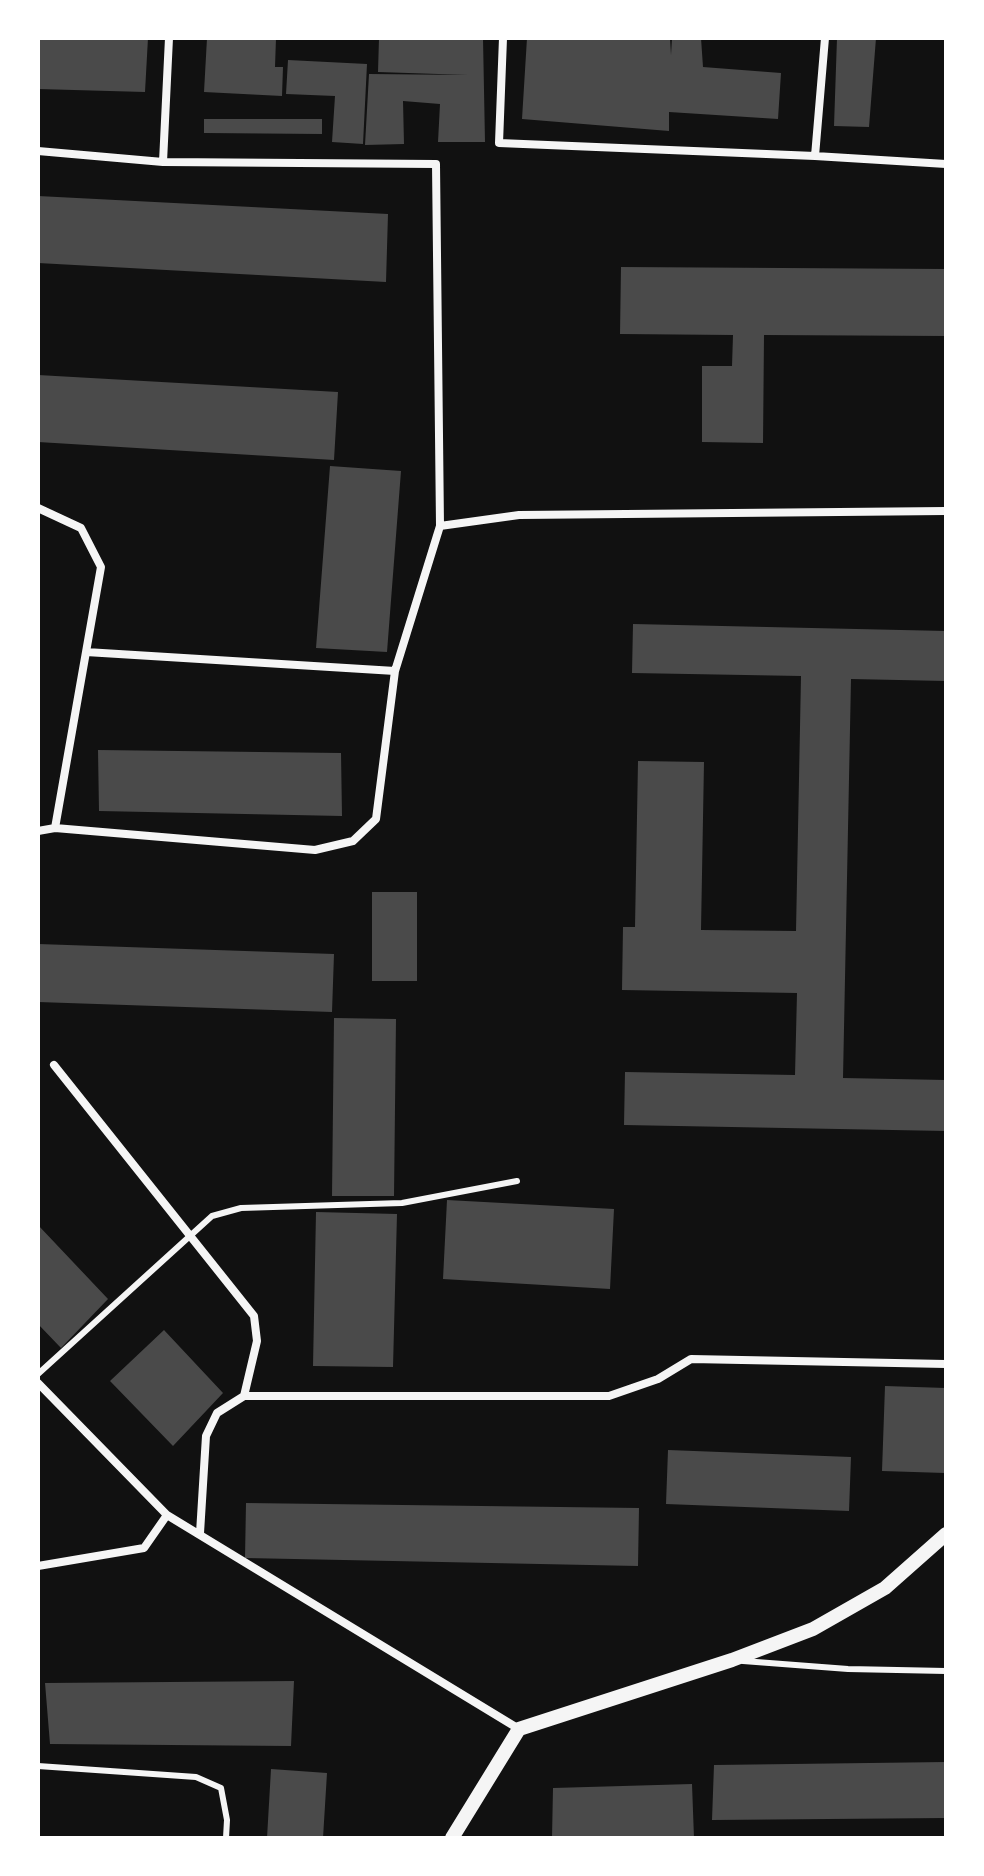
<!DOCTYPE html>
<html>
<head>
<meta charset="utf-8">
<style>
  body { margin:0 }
  #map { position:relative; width:984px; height:1876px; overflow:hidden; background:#111; font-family:Roboto,sans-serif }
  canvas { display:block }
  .frame { position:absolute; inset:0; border:40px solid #fff; pointer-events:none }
</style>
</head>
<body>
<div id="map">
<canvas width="984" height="1876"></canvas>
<div class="frame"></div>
</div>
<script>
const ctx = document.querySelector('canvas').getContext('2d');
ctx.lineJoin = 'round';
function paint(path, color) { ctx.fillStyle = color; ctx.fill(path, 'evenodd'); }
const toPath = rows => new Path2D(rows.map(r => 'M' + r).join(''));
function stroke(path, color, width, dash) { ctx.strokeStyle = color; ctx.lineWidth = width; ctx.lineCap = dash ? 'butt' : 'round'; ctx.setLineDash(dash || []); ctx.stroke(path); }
paint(toPath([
  [38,38,148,38,145,92,38,89],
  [207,38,276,38,275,67,283,67,282,96,204,92],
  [379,38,483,38,485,142,438,142,440,104,403,101,404,144,365,145,369,74,468,75,378,72],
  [527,38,670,38,671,55,672,38,701,38,703,67,781,73,778,119,669,112,669,131,522,119],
  [837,38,876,38,869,127,834,126],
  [288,60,367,64,363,144,332,142,335,96,286,94],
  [204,119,322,119,322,134,204,133],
  [38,196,388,214,386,282,38,263],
  [621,267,946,269,946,336,764,335,763,443,702,442,702,366,732,366,733,335,620,334],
  [38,375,338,392,334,460,38,442],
  [330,466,401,471,387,652,316,648],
  [633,624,946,631,946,681,851,679,843,1078,946,1080,946,1131,624,1125,625,1072,795,1075,797,993,622,990,623,927,635,927,638,761,704,762,701,930,796,931,801,676,632,673],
  [98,750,341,753,342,816,99,811],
  [372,892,417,892,417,981,372,981],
  [38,944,334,954,332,1012,38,1002],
  [334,1018,396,1019,394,1196,332,1196],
  [447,1200,614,1209,610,1289,443,1279],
  [316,1212,397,1214,393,1367,313,1366],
  [38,1225,108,1299,61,1348,38,1324],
  [164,1330,223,1393,173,1446,110,1381],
  [885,1386,946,1388,945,1473,882,1471],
  [668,1450,851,1457,849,1511,666,1504],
  [246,1503,639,1508,638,1566,245,1558],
  [294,1681,291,1746,50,1744,45,1683],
  [946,1762,946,1818,712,1820,714,1765],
  [271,1769,327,1773,323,1838,267,1838],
  [692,1784,694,1838,552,1838,553,1788]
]), '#4a4a4a');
stroke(toPath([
  [38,1374,212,1216,241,1208,402,1203,517,1181],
  [743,1661,848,1669,946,1671],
  [38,1766,196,1777,221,1788,227,1820,226,1838]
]), '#f5f5f5', 6);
stroke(toPath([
  [503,38,499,143,815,156,946,164],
  [38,151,163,162,436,164,440,526],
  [815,156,825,38],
  [163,162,169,38],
  [38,508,81,528,101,567,86,652,395,671,376,819,353,841,315,850,55,828,38,831],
  [395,671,440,526,519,515,946,511],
  [55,828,86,652],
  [54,1065,254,1316,257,1341,244,1396,217,1413,206,1436,200,1533],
  [38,1383,167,1515,519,1729],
  [244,1396,609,1396,658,1379,691,1359,946,1364],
  [38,1566,144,1548,167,1515]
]), '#f5f5f5', 8);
stroke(toPath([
  [452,1838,519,1729,732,1660,813,1629,885,1588,946,1534]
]), '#f5f5f5', 14);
</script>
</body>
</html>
